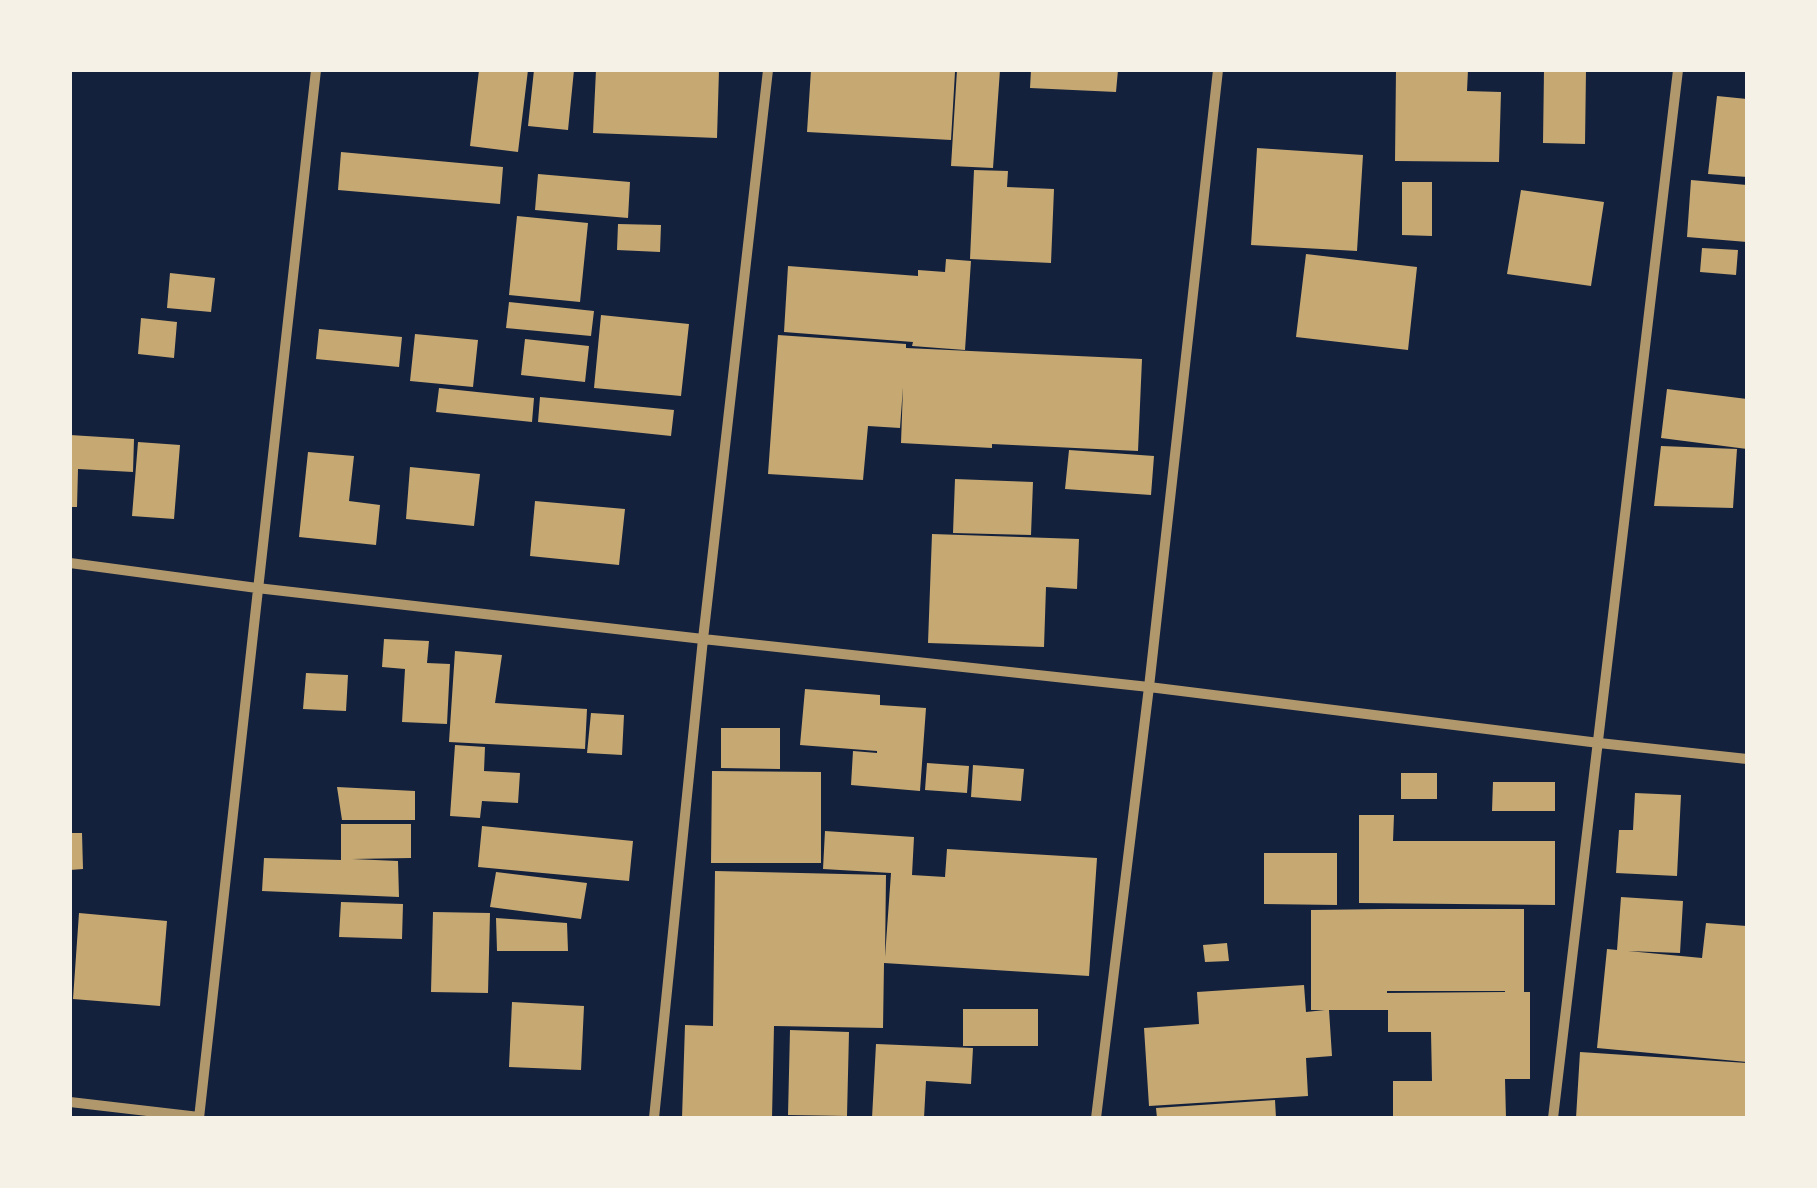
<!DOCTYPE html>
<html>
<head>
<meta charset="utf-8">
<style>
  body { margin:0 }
  #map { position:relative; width:1817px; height:1188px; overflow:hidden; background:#14213d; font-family:Signika,sans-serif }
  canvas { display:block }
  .frame { position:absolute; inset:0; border:72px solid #f6f1e7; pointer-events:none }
</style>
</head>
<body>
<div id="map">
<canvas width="1817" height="1188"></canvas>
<div class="frame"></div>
</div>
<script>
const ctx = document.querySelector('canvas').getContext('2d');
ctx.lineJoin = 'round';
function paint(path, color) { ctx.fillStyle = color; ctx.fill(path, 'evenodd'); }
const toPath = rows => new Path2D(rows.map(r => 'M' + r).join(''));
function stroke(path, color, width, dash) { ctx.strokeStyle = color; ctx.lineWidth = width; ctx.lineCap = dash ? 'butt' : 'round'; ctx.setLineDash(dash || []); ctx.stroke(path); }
paint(toPath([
  [479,70,528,70,518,152,470,146],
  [534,70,574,70,568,130,528,126],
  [596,70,719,70,717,138,593,133],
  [811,70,955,72,951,140,807,132],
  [957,70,1000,70,993,168,951,166],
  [1031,70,1118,70,1116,92,1030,88],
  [1396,70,1468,70,1467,91,1501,92,1499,162,1395,161],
  [1544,70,1586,70,1585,144,1543,143],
  [1717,96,1747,99,1747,177,1708,174],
  [1257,148,1363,155,1357,251,1251,245],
  [341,152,503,167,500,204,338,190],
  [974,170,1008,171,1007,187,1054,189,1051,263,970,259],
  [538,174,630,182,628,218,535,210],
  [1691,180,1747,185,1747,242,1687,237],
  [1402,182,1432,182,1432,236,1402,235],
  [1521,190,1604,202,1591,286,1507,274],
  [517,216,588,223,580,302,509,295],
  [618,224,661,225,660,252,617,250],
  [1702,248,1738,250,1736,275,1700,272],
  [1306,254,1417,267,1408,350,1296,337],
  [946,259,971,261,965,350,912,346,913,342,784,332,788,266,918,276,918,270,945,272],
  [170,273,215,278,211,312,167,308],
  [509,302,594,311,591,336,506,328],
  [601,315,689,324,681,396,594,388],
  [141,318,177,322,174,358,138,354],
  [319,329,402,337,399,367,316,359],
  [415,334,478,340,473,387,410,381],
  [778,335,906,344,906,348,1142,359,1138,451,992,444,992,448,901,443,903,387,900,428,868,426,863,480,768,474],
  [525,339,589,346,585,382,521,375],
  [439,388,534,398,532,422,436,412],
  [1667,389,1747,399,1747,449,1661,438],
  [540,397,674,410,671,436,538,422],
  [70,435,134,439,133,472,78,469,77,507,70,507],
  [138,442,180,445,174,519,132,516],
  [1661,446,1737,449,1733,508,1654,506],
  [1069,450,1154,456,1151,495,1065,489],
  [308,452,354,456,349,501,380,505,376,545,299,537],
  [410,467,480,474,474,526,406,519],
  [955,479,1033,482,1031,535,953,533],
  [535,501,625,509,619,565,530,556],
  [932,534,1079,539,1077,589,1046,587,1044,647,928,643],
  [384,639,429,641,427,663,450,664,447,724,402,722,405,669,382,667],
  [455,651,502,655,495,703,587,709,585,749,449,742],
  [306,673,348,675,346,711,303,709],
  [805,689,880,695,880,705,926,708,920,791,851,785,853,751,877,753,877,751,800,745],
  [591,713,624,715,622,755,587,753],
  [721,728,780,728,780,769,721,768],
  [455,745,485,747,484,771,520,773,518,803,482,801,480,818,450,816],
  [927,763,969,766,967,793,925,790],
  [973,765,1024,769,1021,801,971,797],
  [712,771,821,772,821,863,711,863],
  [1401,773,1437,773,1437,799,1401,799],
  [1493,782,1555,782,1555,811,1492,811],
  [337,787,415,791,415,820,342,820],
  [1635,793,1681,795,1677,876,1616,873,1619,830,1633,830],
  [1359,815,1394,815,1393,841,1555,841,1555,905,1359,903],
  [341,824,411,824,411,858,352,859,398,861,399,897,262,891,264,858,341,860],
  [482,826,633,841,629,881,478,867],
  [825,831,914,837,912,875,945,877,947,849,1097,858,1089,976,884,963,883,1028,774,1026,772,1118,682,1118,685,1025,713,1026,715,871,886,875,885,957,891,873,823,869],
  [70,833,82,833,83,869,70,870],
  [1264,853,1337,853,1337,905,1264,904],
  [496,872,587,883,581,919,490,907],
  [1621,897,1683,901,1680,953,1628,951,1702,958,1706,923,1747,926,1747,1062,1597,1048,1607,949,1617,950],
  [341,902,403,904,402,939,339,937],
  [1388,909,1524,909,1524,992,1530,992,1530,1079,1505,1079,1506,1118,1393,1118,1393,1081,1432,1081,1431,1032,1388,1032,1388,1010,1329,1010,1332,1056,1306,1058,1308,1096,1149,1106,1144,1028,1199,1024,1197,992,1304,985,1306,1012,1325,1010,1311,1010,1311,910],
  [1387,991,1505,991,1505,992,1387,993],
  [433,912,490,913,488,993,431,992],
  [79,913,167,921,160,1006,73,999],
  [496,918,567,923,568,951,497,951],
  [1227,943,1229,961,1205,962,1203,945],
  [512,1002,584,1006,581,1070,509,1067],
  [963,1009,1038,1009,1038,1046,963,1046],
  [790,1030,849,1032,847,1116,788,1115],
  [876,1044,973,1048,971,1084,926,1081,924,1118,872,1118],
  [1580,1052,1747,1063,1747,1118,1576,1118],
  [1275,1100,1276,1118,1157,1118,1156,1108]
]), '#c6a872');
stroke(toPath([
  [70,563,257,588,703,639,1149,687,1599,743,1747,759],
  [70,1102,199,1117],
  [199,1118,316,70],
  [654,1118,703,639,768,70],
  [1096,1118,1149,687,1218,70],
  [1553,1118,1678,70]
]), '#b1986c', 10);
</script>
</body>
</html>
